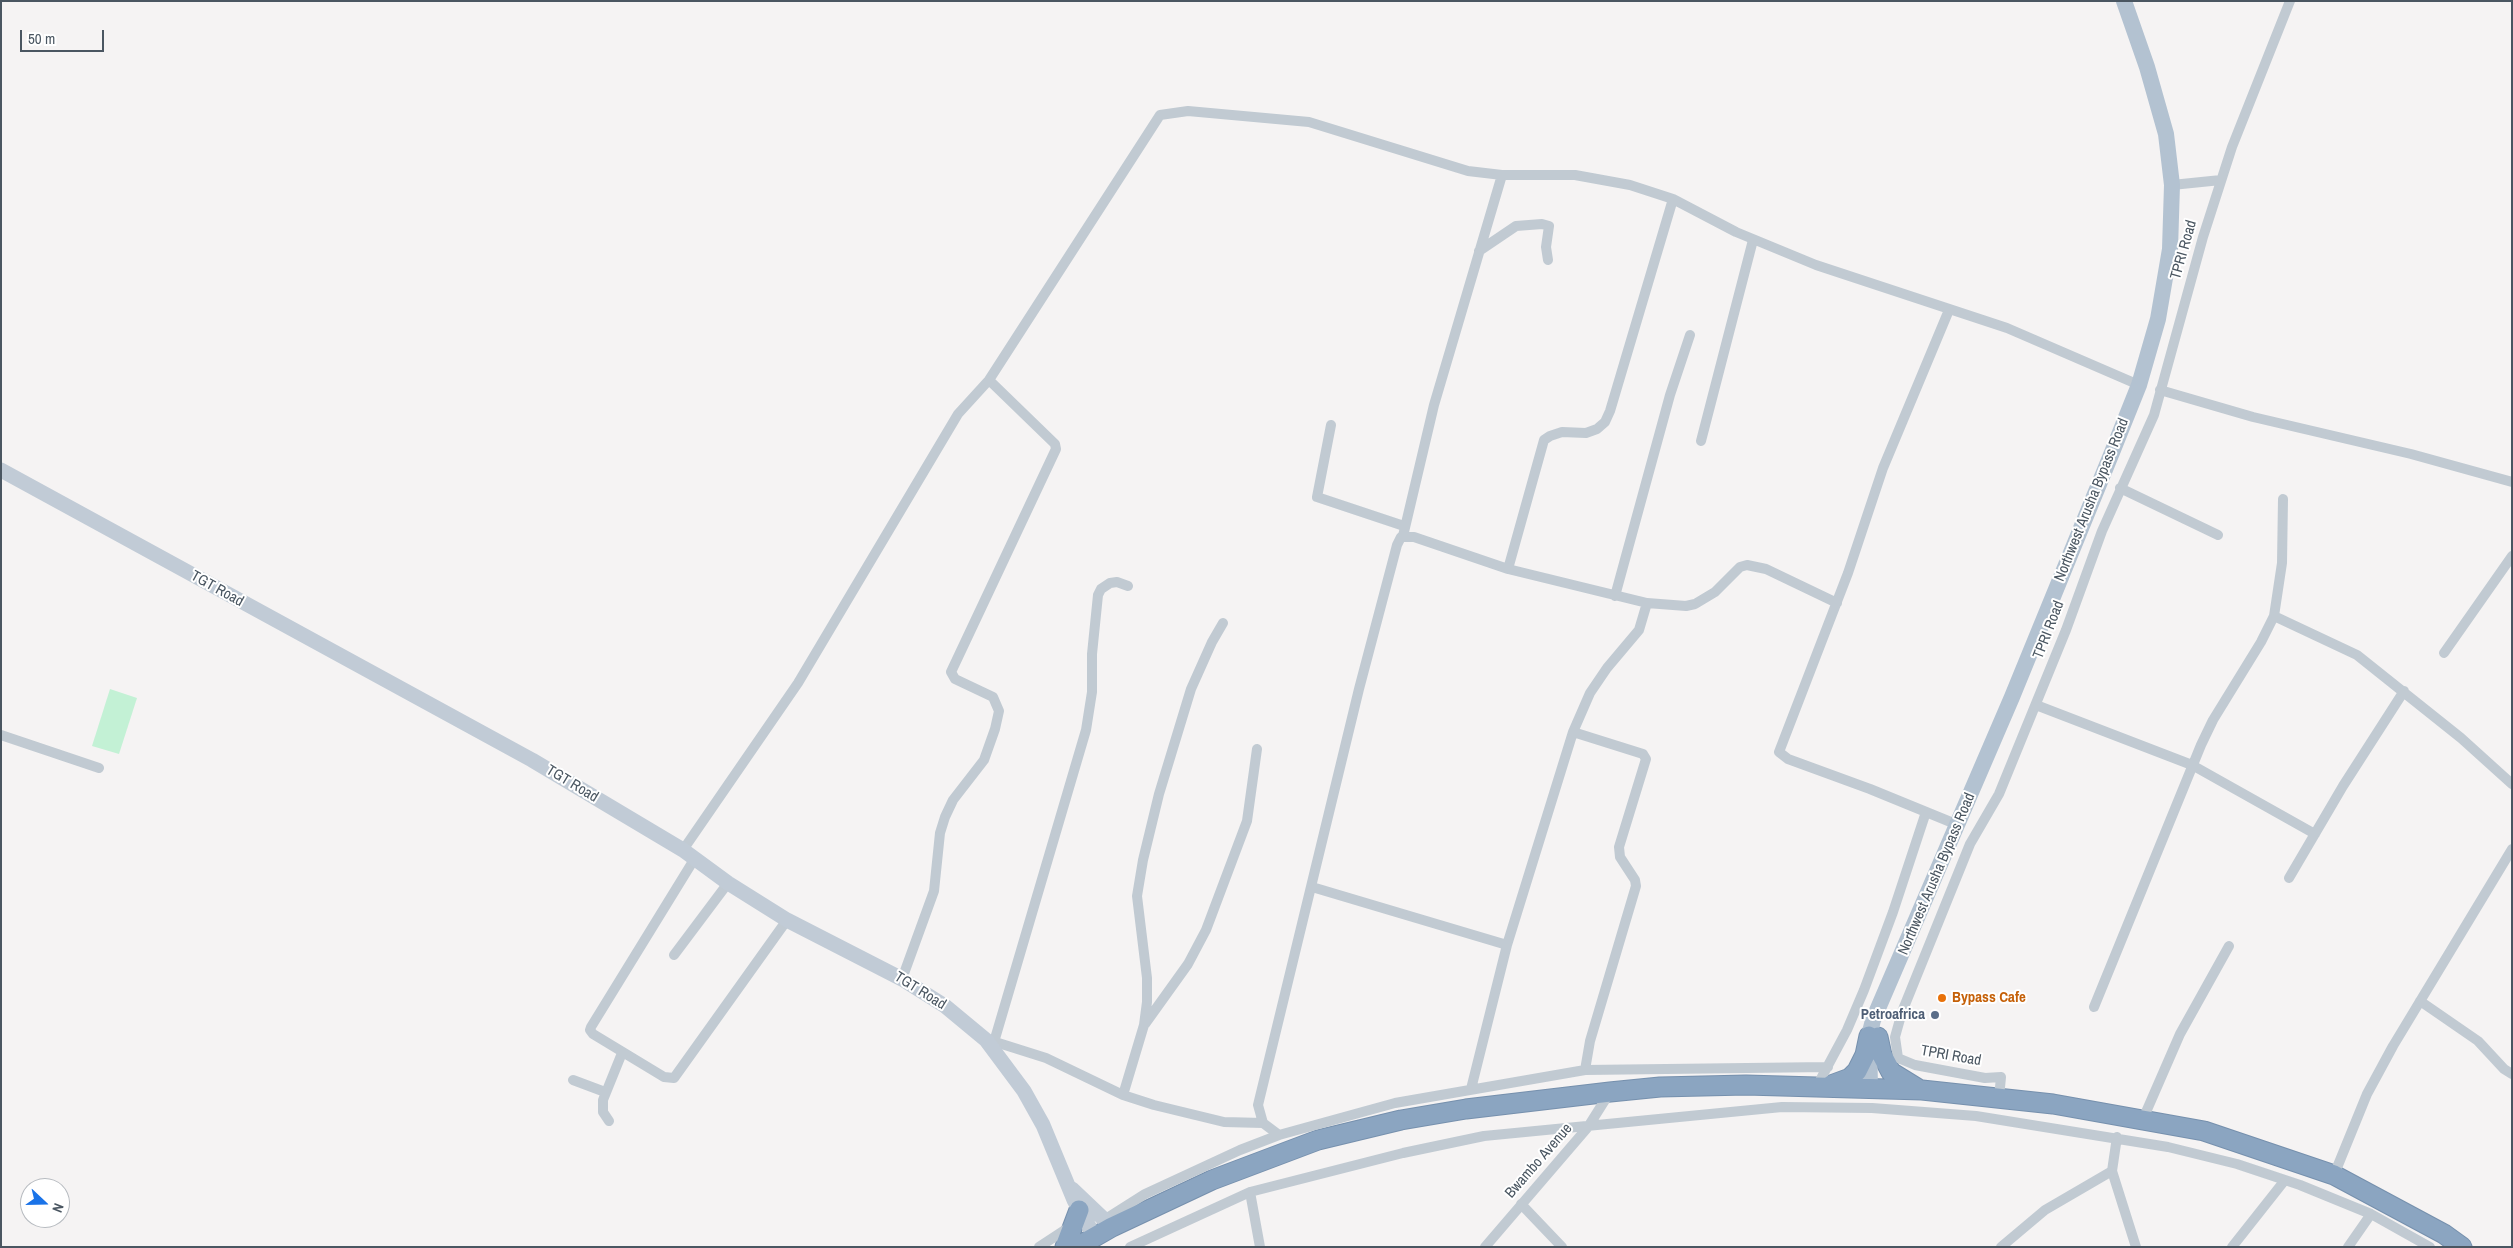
<!DOCTYPE html>
<html>
<head>
<meta charset="utf-8">
<style>
  body { margin:0 }
  #map { position:relative; width:2513px; height:1248px; overflow:hidden; background:#f5f3f3; font-family:"Archivo Narrow",sans-serif }
  canvas { display:block }
  .frame { position:absolute; inset:0; border:2px solid #4a5661; pointer-events:none }
  .north { position:absolute; left:20px; top:1178px; width:50px; height:50px; box-sizing:border-box; background:#fff; border:1px solid #b7bbc0; border-radius:50%; rotate:111deg; font-size:14px; font-weight:700; line-height:20px; text-align:center; color:#4a5661 }
  .north::after { content:''; display:block; margin:auto; width:18px; height:22px; background:#1a73e8; clip-path:polygon(50% 0,100% 100%,50% 72%,0 100%) }
  .scale { position:absolute; left:20px; top:30px; width:84px; height:22px; box-sizing:border-box; border:2px solid #4a5661; border-top:0; padding-left:6px; font-size:15px; line-height:18px; white-space:nowrap; color:#4a5661; -webkit-text-stroke:4px #fff; paint-order:stroke }
</style>
</head>
<body>
<div id="map">
<canvas width="2513" height="1248"></canvas>
<div class="frame"></div>
<div class="north">N</div>
<div class="scale">50 m</div>
</div>
<script>
const ctx = document.querySelector('canvas').getContext('2d');
ctx.lineJoin = 'round';
function paint(path, color) { ctx.fillStyle = color; ctx.fill(path, 'evenodd'); }
const toPath = rows => new Path2D(rows.map(r => 'M' + r).join(''));
function stroke(path, color, width, dash) { ctx.strokeStyle = color; ctx.lineWidth = width; ctx.lineCap = dash ? 'butt' : 'round'; ctx.setLineDash(dash || []); ctx.stroke(path); }
function write(font, color, halo, rows, align = 'center') {
  ctx.font = font + ' "Archivo Narrow",sans-serif'; ctx.lineWidth = 4; ctx.setLineDash([]); ctx.textBaseline = 'middle'; ctx.strokeStyle = halo; ctx.fillStyle = color; for (const [text, x, y, turn = 0] of rows) {
    ctx.save(); ctx.translate(x, y); ctx.rotate((+turn || 0) * Math.PI / 180); ctx.textAlign = isNaN(turn) ? turn : align; if (halo) ctx.strokeText(text, 0, 0); ctx.fillText(text, 0, 0); ctx.restore();
  }
}
paint(toPath([
  [110,689,137,698,119,754,92,746]
]), '#c3f1d5');
const highway = toPath([
  [1878,1037,1882,1055,1891,1072,1917,1088],
  [1831,1085,1850,1078,1857,1071,1865,1055,1869,1036],
  [1065,1247,1079,1210],
  [1077,1247,1112,1227,1212,1180,1318,1140,1401,1120,1466,1109,1610,1092,1660,1087,1746,1085,1922,1090,2053,1104,2204,1131,2334,1175,2444,1234,2462,1247]
]);
stroke(highway, '#7690ad', 21);
stroke(toPath([
  [2172,185,2221,180],
  [1479,251,1516,226,1542,224,1549,226,1546,247,1548,260],
  [1949,310,1883,468,1848,573,1779,752,1788,759,1870,789,1958,825],
  [2160,390,2253,417,2411,454,2512,482],
  [1331,425,1317,497,1404,526],
  [1701,441,1753,240],
  [2120,488,2218,535],
  [1403,536,1434,405,1502,175],
  [1508,569,1544,440,1550,436,1562,432,1586,433,1597,429,1605,422,1610,411,1673,199],
  [1615,596,1670,395,1690,335],
  [2274,616,2357,655,2461,738,2512,784],
  [2444,653,2512,556],
  [2036,705,2192,765,2315,834],
  [1573,732,1643,754,1646,759,1619,847,1620,857,1635,880,1636,886,1590,1041,1585,1070],
  [1,735,99,768],
  [683,850,798,683,958,414,989,380,1160,115,1188,111,1309,122,1468,171,1502,175,1575,175,1630,185,1673,199,1736,232,1816,265,2007,328,2139,385],
  [695,858,591,1027,590,1030,593,1034,664,1077,674,1078,787,920],
  [2289,878,2343,786,2404,691],
  [1312,887,1507,945],
  [674,955,728,883],
  [902,979,934,891,940,833,945,817,953,800,984,760,995,729,999,711,993,697,955,679,951,672,1056,449,1055,444,989,380],
  [2420,1001,2478,1041,2504,1069,2512,1074],
  [2094,1007,2201,745,2213,720,2261,642,2274,616,2282,563,2283,499],
  [1145,1024,1188,964,1206,930,1247,821,1257,749],
  [989,1040,1046,1058,1123,1095,1154,1105,1224,1122,1263,1123],
  [994,1042,1086,730,1092,692,1092,654,1098,595,1101,589,1110,583,1117,582,1128,586],
  [573,1080,605,1092],
  [1817,1086,1847,1030,1864,990,1893,912,1926,812],
  [1471,1089,1507,945,1573,732,1590,693,1607,668,1639,630,1647,603],
  [1123,1095,1144,1025,1147,1002,1147,978,1137,896,1143,860,1159,794,1191,689,1212,642,1223,623],
  [1999,1098,2001,1077,1985,1078,1915,1065,1898,1058,1895,1037,1902,1012,1970,844,1999,794,2066,630,2102,531,2154,415,2203,237,2232,147,2290,1],
  [2143,1119,2180,1034,2229,946],
  [609,1121,603,1112,603,1100,622,1053],
  [1279,1135,1263,1123,1258,1105,1359,689,1397,545,1401,537,1414,537,1508,569,1647,603,1686,606,1695,604,1715,592,1740,567,1747,565,1766,569,1837,603],
  [2117,1137,2112,1171,2136,1247],
  [2334,1175,2367,1094,2393,1046,2512,849],
  [1250,1192,1260,1247],
  [1521,1204,1562,1247],
  [1104,1220,1145,1194,1240,1150,1279,1135,1395,1103,1585,1070,1828,1067],
  [1039,1247,1071,1226],
  [1130,1247,1250,1192,1403,1153,1484,1136,1782,1107,1872,1108,1976,1116,2168,1147,2237,1164,2300,1185,2371,1214,2430,1247],
  [1485,1247,1588,1127,1610,1092],
  [2001,1247,2045,1210,2112,1171],
  [2232,1247,2285,1180],
  [2348,1247,2371,1214]
]), '#c1cad2', 10);
stroke(toPath([
  [1,470,532,760,683,850,728,883,787,920,902,979,945,1006,986,1040,1024,1091,1043,1125,1074,1200,1095,1237],
  [1072,1189,1112,1227]
]), '#c1cbd6', 15);
stroke(toPath([
  [1870,1088,1869,1036,1873,1020,2012,697,2113,450,2139,385,2158,319,2170,249,2172,185,2166,134,2147,67,2124,1]
]), '#b3c2d1', 16);
stroke(highway, '#8ba5c1', 19);
for (const [x, y, r, color] of [
  [1942,998,5,"#e8710a"],
  [1935,1015,5,"#5c6f8a"]
]) { const dot = new Path2D(); dot.arc(x, y, r, 0, 2 * Math.PI); ctx.fillStyle = color; ctx.fill(dot); stroke(dot, '#fff', 2); }
write('15px', '#4a5661', '#fff', [
  ["TPRI Road",2184,250,-74],
  ["Northwest Arusha Bypass Road",2092,500,-68],
  ["TGT Road",217,589,29],
  ["TPRI Road",2049,630,-69],
  ["TGT Road",572,784,31],
  ["Northwest Arusha Bypass Road",1937,874,-67],
  ["TGT Road",920,991,32],
  ["TPRI Road",1951,1056,10],
  ["Bwambo Avenue",1539,1161,-49]
]);
write('bold 15px', '#c56008', '#fff', [
  ["Bypass Cafe",1952,998]
], 'left');
write('bold 15px', '#4e5e75', '#fff', [
  ["Petroafrica",1925,1015]
], 'right');
</script>
</body>
</html>
